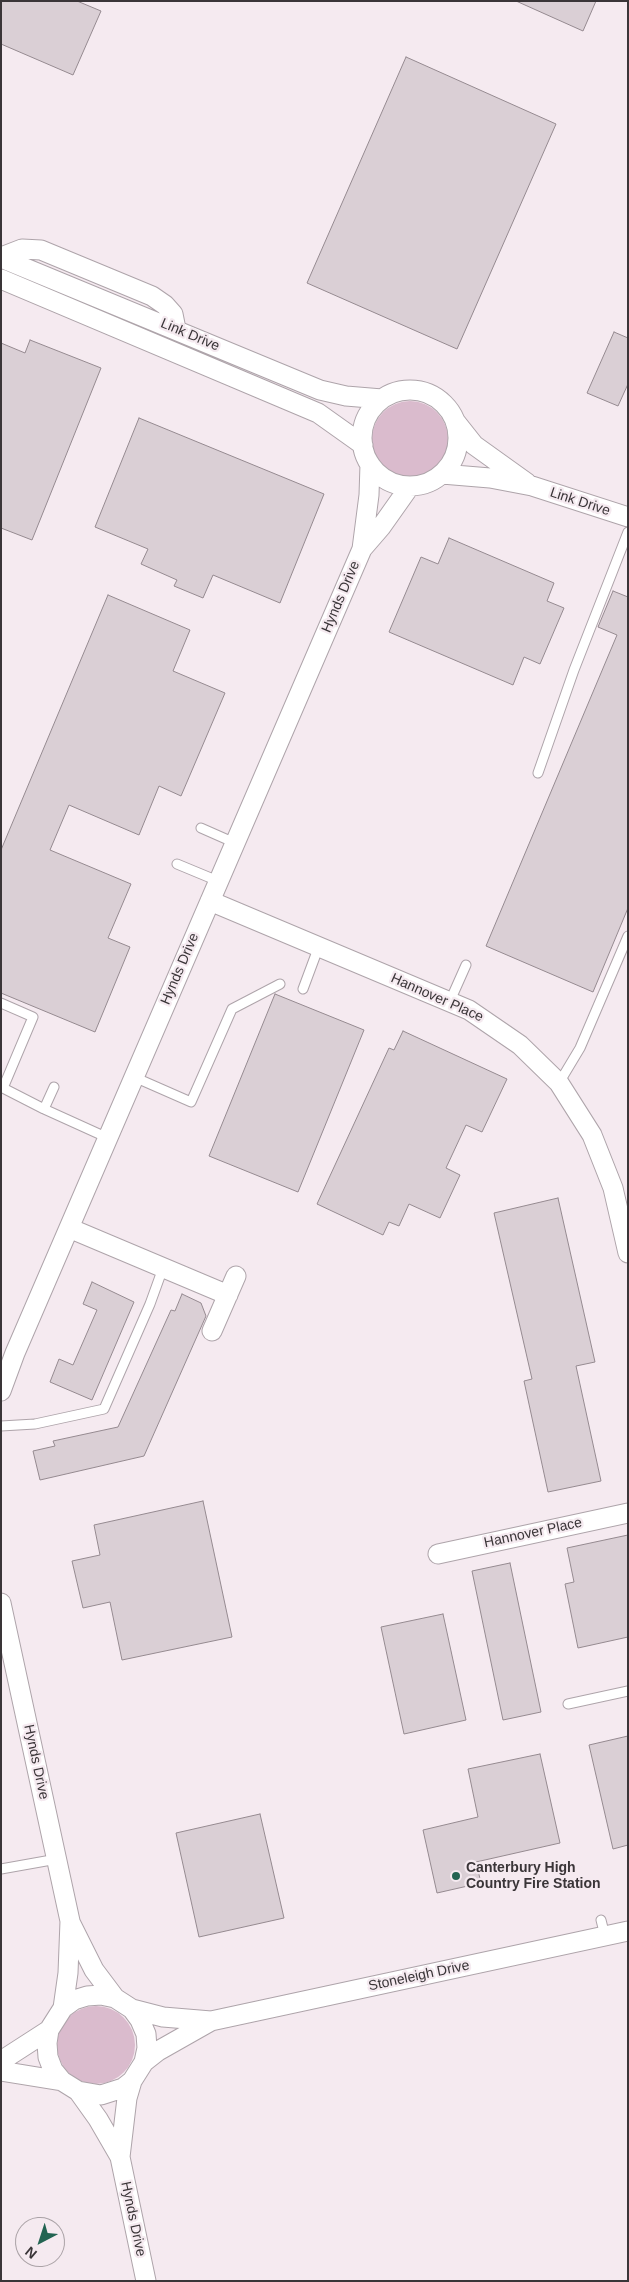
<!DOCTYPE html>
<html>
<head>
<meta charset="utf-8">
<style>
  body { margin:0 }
  #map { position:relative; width:629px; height:2282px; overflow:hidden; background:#f5eaf0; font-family:Arial,sans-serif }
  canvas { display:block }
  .frame { position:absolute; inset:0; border:2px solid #3a3538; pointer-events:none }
  .north { position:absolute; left:15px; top:2217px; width:50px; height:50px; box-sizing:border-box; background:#f5eaf0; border:1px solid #aaa2a6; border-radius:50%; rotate:220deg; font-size:14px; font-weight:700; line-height:20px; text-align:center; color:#3a3538 }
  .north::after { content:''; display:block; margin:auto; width:18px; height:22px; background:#236452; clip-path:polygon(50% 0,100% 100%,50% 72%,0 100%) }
</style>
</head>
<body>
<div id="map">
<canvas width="629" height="2282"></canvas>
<div class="frame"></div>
<div class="north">N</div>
</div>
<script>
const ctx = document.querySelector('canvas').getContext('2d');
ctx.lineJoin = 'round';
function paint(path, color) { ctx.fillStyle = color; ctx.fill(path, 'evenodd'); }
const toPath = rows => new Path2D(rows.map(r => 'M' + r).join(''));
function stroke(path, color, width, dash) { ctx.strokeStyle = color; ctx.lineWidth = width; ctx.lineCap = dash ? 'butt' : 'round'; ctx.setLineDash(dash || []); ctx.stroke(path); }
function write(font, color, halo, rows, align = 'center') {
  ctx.font = font + ' Arial,sans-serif'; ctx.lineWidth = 4.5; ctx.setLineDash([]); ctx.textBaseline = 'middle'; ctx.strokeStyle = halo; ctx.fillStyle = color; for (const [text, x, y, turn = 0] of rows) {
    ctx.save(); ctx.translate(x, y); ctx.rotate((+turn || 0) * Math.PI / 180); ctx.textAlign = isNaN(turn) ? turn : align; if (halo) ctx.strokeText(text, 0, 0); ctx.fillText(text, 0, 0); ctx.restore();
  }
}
paint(toPath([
  '372 439a38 38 0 1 1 76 0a38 38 0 1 1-76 0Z',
  '57 2045a39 39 0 1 1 78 0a39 39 0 1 1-78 0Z'
]), '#dabbcd');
const building = toPath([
  [1,1,77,1,101,11,73,75,1,44,1,1],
  [516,1,596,1,583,31,516,1],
  [406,57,556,124,457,349,307,283,406,57],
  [614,332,628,338,628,384,618,406,587,393,614,332],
  [30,340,101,368,32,540,1,528,1,343,25,353,30,340],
  [139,418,324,494,280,603,213,575,203,598,174,586,177,580,141,564,148,549,95,527,139,418],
  [449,538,554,583,547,601,564,608,540,664,524,657,513,685,389,632,421,557,438,564,449,538],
  [613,591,628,597,628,908,593,992,486,946,617,635,598,627,613,591],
  [108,595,190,630,173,671,225,693,181,796,159,786,139,835,69,805,50,850,131,884,108,938,130,947,95,1032,1,993,1,850,108,595],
  [275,994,364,1030,298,1192,209,1156,275,994],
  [403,1031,507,1079,482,1132,466,1125,446,1168,460,1175,440,1218,409,1204,399,1226,389,1222,383,1235,317,1204,389,1048,394,1050,403,1031],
  [558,1198,595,1362,576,1366,601,1481,548,1492,524,1381,532,1379,494,1213,558,1198],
  [92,1282,134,1302,92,1400,50,1382,59,1359,73,1365,97,1310,83,1304,92,1282],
  [182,1294,201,1303,206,1316,144,1456,40,1480,33,1451,55,1446,53,1441,118,1427,171,1310,175,1311,182,1294],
  [203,1501,232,1637,122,1660,110,1602,83,1608,72,1561,100,1555,94,1525,203,1501],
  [628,1535,628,1637,578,1648,565,1584,574,1582,567,1548,628,1535],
  [510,1563,541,1712,503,1720,472,1571,510,1563],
  [443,1614,466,1720,404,1734,381,1627,443,1614],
  [628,1736,628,1845,613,1849,589,1745,628,1736],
  [540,1754,560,1843,476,1862,481,1883,437,1893,423,1830,478,1817,468,1769,540,1754],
  [260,1814,284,1918,199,1937,176,1833,260,1814]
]);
paint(building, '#dacfd5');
stroke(building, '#958a90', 1);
const lane = toPath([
  [538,773,574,670,628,532],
  [201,828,235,843],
  [177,864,218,881],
  [303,989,319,946],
  [450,1001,466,965],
  [1,1003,33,1017,3,1088,44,1109,108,1138],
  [134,1077,191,1102,232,1009,280,984],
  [559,1083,580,1048,628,936],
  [44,1109,54,1087],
  [1,1426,35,1424,104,1409,150,1304,163,1268],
  [568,1704,628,1691],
  [1,1869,57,1859],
  [601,1920,605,1936]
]);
const street = toPath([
  [1,257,22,249,41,250,152,296,165,305,173,314,176,329],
  [1,258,320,390,346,396,382,399],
  [1,279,318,413,363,445],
  '362 438a48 48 0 1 1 96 0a48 48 0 1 1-96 0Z',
  [455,421,474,445,527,483],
  [442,474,490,478,532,486,628,517],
  [362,549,381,527,410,486],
  [210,901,469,1010,520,1045,559,1083,592,1135,613,1188,628,1253],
  [69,1228,228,1295],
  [212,1331,236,1276],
  [1,1391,15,1353,362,549,369,495,370,464],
  [438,1554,628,1513],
  [1,1603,70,1921,68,1973,63,2008],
  [70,1922,94,1970,115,1998],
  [132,2009,163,2017,211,2021,628,1931],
  [1,2061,49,2030],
  [144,2062,147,2048,146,2034,140,2020,132,2009,115,1998,101,1995,87,1996,74,2000,63,2008,49,2030,47,2043,48,2057,53,2070,62,2081,78,2091,101,2095,123,2088,132,2081,144,2062,158,2051,211,2021],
  [1,2071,62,2081],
  [132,2081,127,2098,120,2157,146,2281],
  [78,2091,98,2119,120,2157]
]);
stroke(lane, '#aea4aa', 11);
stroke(street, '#aea4aa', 21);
stroke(lane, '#fff', 9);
stroke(street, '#fff', 19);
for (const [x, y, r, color] of [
  [456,1876,5,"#236452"]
]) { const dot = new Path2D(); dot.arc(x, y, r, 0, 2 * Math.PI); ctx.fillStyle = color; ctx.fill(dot); stroke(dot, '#f5eaf0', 2); }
write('14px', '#3a3538', '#f5eaf0', [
  ["Link Drive",190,335,23],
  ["Link Drive",580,502,18],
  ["Hynds Drive",341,597,-67],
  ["Hynds Drive",180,969,-67],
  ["Hannover Place",437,998,24],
  ["Hannover Place",533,1533,-12],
  ["Hynds Drive",36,1762,78],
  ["Stoneleigh Drive",419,1976,-12],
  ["Hynds Drive",133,2219,78]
]);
write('bold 14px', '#3a3538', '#f5eaf0', [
  ["Canterbury High",466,1868],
  ["Country Fire Station",466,1884]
], 'left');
</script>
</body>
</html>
